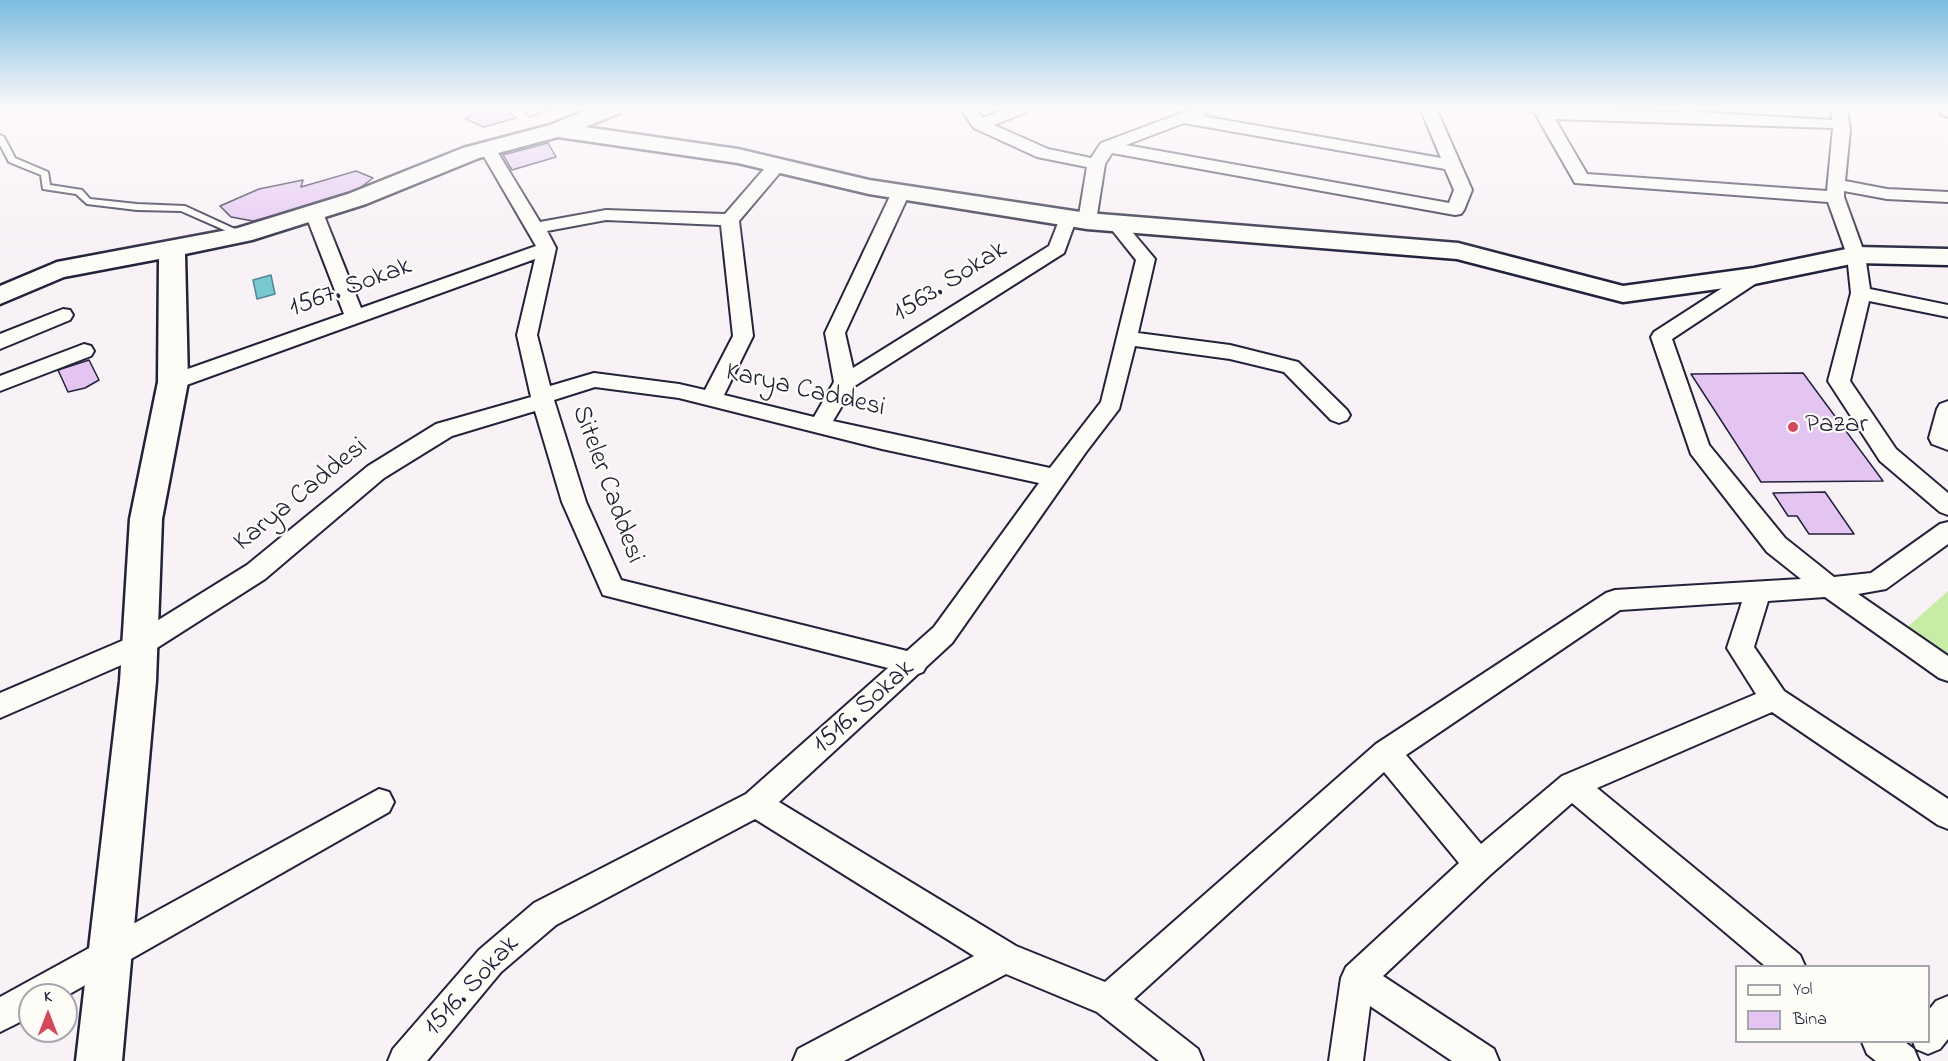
<!DOCTYPE html>
<html>
<head>
<meta charset="utf-8">
<style>
  body { margin:0 }
  #map { position:relative; width:1948px; height:1061px; overflow:hidden; background:#f8f1f6; font-family:"Indie Flower",sans-serif }
  canvas { display:block }
  .legend { position:absolute; left:1735px; top:965px; width:195px; height:78px; box-sizing:border-box; background:#fdfcf7; border:2px solid #a5a5ac; margin:0; padding:8px 10px; list-style:none; font-size:18px; color:#22223b }
  .legend li { display:flex; align-items:center; gap:12px; height:30px }
  .legend b { width:30px; border:2px solid #a5a5ac }
  .north { position:absolute; left:18px; top:983px; width:60px; height:60px; box-sizing:border-box; background:#fdfcf7; border:2px solid #a5a5ac; border-radius:50%; rotate:0deg; font-size:16px; font-weight:700; line-height:24px; text-align:center; color:#22223b }
  .north::after { content:''; display:block; margin:auto; width:21px; height:27px; background:#d1495b; clip-path:polygon(50% 0,100% 100%,50% 72%,0 100%) }
</style>
</head>
<body>
<div id="map">
<canvas width="1948" height="1061"></canvas>
<ul class="legend">
<li><b style="height:8px;background:#fdfcf7"></b>Yol</li>
<li><b style="height:16px;background:#e4c5f2"></b>Bina</li>
</ul>
<div class="north">K</div>
</div>
<script>
const ctx = document.querySelector('canvas').getContext('2d');
ctx.lineJoin = 'round';
function paint(path, color) { ctx.fillStyle = color; ctx.fill(path, 'evenodd'); }
const toPath = rows => new Path2D(rows.map(r => 'M' + r).join(''));
function stroke(path, color, width, dash) { ctx.strokeStyle = color; ctx.lineWidth = width; ctx.lineCap = dash ? 'butt' : 'round'; ctx.setLineDash(dash || []); ctx.stroke(path); }
function write(font, color, halo, rows, align = 'center') {
  ctx.font = font + ' "Indie Flower",sans-serif'; ctx.lineWidth = 4.5; ctx.setLineDash([]); ctx.textBaseline = 'middle'; ctx.strokeStyle = halo; ctx.fillStyle = color; for (const [text, x, y, turn = 0] of rows) {
    ctx.save(); ctx.translate(x, y); ctx.rotate((+turn || 0) * Math.PI / 180); ctx.textAlign = isNaN(turn) ? turn : align; if (halo) ctx.strokeText(text, 0, 0); ctx.fillText(text, 0, 0); ctx.restore();
  }
}
paint(toPath([
  [1948,591,1948,661,1903,631]
]), '#c7eca6');
const water = toPath([
  [271,275,275,294,257,299,253,280,271,275]
]);
paint(water, '#77c8d1');
stroke(water, '#558695', 1.5);
const building = toPath([
  [481,108,504,108,516,118,484,127,465,119,481,108],
  [520,108,552,108,530,117,520,108],
  [548,143,556,157,512,170,503,155,548,143],
  [356,171,373,178,356,191,296,210,253,221,231,217,220,206,259,189,303,180,301,187,356,171],
  [89,360,99,380,85,388,68,392,58,370,89,360],
  [1803,373,1883,481,1761,482,1691,374,1803,373],
  [1825,492,1854,534,1809,534,1797,516,1788,516,1773,493,1825,492]
]);
paint(building, '#e4c5f2');
stroke(building, '#22223b', 1.5);
const lane = toPath([
  [0,135,4,137,15,158,48,172,50,185,82,190,90,199,137,204,185,206,248,235,246,237,240,237,181,211,137,210,87,204,76,194,43,189,41,175,9,162,0,145,0,135]
]);
const street = toPath([
  [960,108,976,108,983,118,1008,108,1031,108,1029,111,994,125,1048,149,1091,158,1101,143,1192,109,1202,108,1206,112,1202,116,1441,158,1420,108,1436,108,1472,190,1464,210,1461,214,1455,215,1112,153,1105,164,1096,221,1093,225,1087,226,1081,225,1078,221,1087,167,1037,157,974,128,960,108],
  [1184,123,1445,169,1454,190,1449,203,1126,145,1184,123],
  [1532,108,1678,112,1675,108,1692,108,1697,112,1832,120,1831,108,1847,108,1850,130,1845,181,1887,189,1948,192,1948,202,1887,199,1844,191,1844,197,1865,255,1870,289,1948,305,1948,317,1869,301,1850,381,1896,449,1948,493,1948,515,1940,512,1880,461,1828,381,1851,293,1847,255,1828,202,1575,183,1532,108],
  [1555,119,1833,128,1827,191,1587,174,1555,119],
  [1936,108,1948,108,1948,117,1942,115,1936,108],
  [487,143,495,148,540,222,606,210,725,214,771,161,783,161,786,165,783,169,739,221,753,336,724,395,814,417,834,382,825,333,892,192,895,188,901,187,907,188,910,192,845,333,853,368,1049,246,1062,213,1074,213,1077,217,1064,253,853,387,833,421,1050,468,1101,402,1136,260,1108,225,1111,221,1117,220,1123,221,1155,259,1138,333,1230,345,1298,362,1347,410,1350,415,1347,420,1339,423,1331,420,1284,372,1230,359,1135,346,1119,409,1086,452,952,643,926,667,923,672,918,674,779,802,1016,946,1105,982,1376,744,1606,593,1615,590,1801,579,1767,552,1691,454,1651,337,1654,332,1747,272,1754,270,1761,272,1764,276,1761,280,1672,339,1709,445,1785,538,1834,577,1871,573,1940,524,1948,522,1948,544,1886,589,1858,594,1948,656,1948,681,1939,678,1825,597,1768,601,1754,647,1784,691,1948,799,1948,829,1938,825,1772,712,1597,788,1800,955,1805,966,1765,966,1572,803,1490,875,1383,976,1494,1049,1499,1061,1452,1061,1370,1006,1363,1061,1329,1061,1341,978,1346,967,1459,863,1384,772,1134,999,1198,1049,1203,1061,1159,1061,1097,1012,1006,974,844,1061,793,1061,798,1049,974,956,755,819,556,925,501,972,427,1061,388,1061,393,1049,479,950,534,903,746,794,888,668,603,595,562,502,535,411,452,436,384,478,265,579,149,653,0,718,0,693,131,637,247,565,368,466,436,424,531,397,517,335,535,259,181,387,173,389,165,387,162,382,165,377,344,314,305,213,308,209,320,209,323,213,361,308,536,246,479,148,487,143],
  [606,220,721,225,733,336,705,390,679,384,594,373,550,386,537,335,556,248,547,231,606,220],
  [595,387,679,398,882,449,1039,483,934,627,907,651,621,580,586,502,554,400,595,387],
  [1742,602,1727,648,1756,694,1562,776,1481,844,1406,755,1620,610,1742,602],
  [63,309,70,310,73,315,70,320,0,349,0,334,63,309],
  [84,344,91,346,94,351,91,356,0,391,0,376,84,344],
  [1948,401,1948,450,1932,444,1929,438,1937,409,1940,404,1948,401],
  [379,789,389,792,394,802,389,812,66,996,30,995,30,1017,0,1032,0,997,379,789],
  [1948,996,1948,1039,1940,1049,1928,1054,1916,1049,1913,1042,1928,1042,1928,1011,1936,1001,1948,996],
  [1862,1042,1905,1042,1914,1049,1919,1061,1876,1061,1867,1054,1862,1042]
]);
const secondary = toPath([
  [592,108,623,108,620,113,585,127,738,149,869,180,1087,213,1458,243,1623,286,1754,268,1856,247,1948,249,1948,265,1856,263,1754,284,1623,302,1457,259,1087,229,869,194,738,163,558,137,479,158,366,204,252,240,185,254,188,382,162,519,156,681,122,1061,76,1061,120,681,130,519,158,382,159,259,64,277,0,304,0,286,57,262,238,228,348,194,463,148,550,125,592,108]
]);
stroke(lane, '#22223b', 4);
stroke(street, '#22223b', 4);
stroke(secondary, '#22223b', 5);
paint(lane, '#fdfcf7');
paint(street, '#fdfcf7');
paint(secondary, '#fdfcf7');
const sky = ctx.createLinearGradient(0, 0, 0, 257);
sky.addColorStop(0, '#7bbcdf');
sky.addColorStop(0.42, '#fcf9fb');
sky.addColorStop(1, '#fcf9fb00');
ctx.fillStyle = sky;
ctx.fillRect(0, 0, 1948, 257);
for (const [x, y, r, color] of [
  [1793,427,6,"#d1495b"]
]) { const dot = new Path2D(); dot.arc(x, y, r, 0, 2 * Math.PI); ctx.fillStyle = color; ctx.fill(dot); stroke(dot, '#fdfcf7', 2); }
write('27px', '#22223b', '#fdfcf7', [
  ["1563. Sokak",951,283,-32],
  ["1567. Sokak",351,289,-20],
  ["Karya Caddesi",805,392,13],
  ["Siteler Caddesi",606,485,70],
  ["Karya Caddesi",302,496,-39],
  ["1516. Sokak",865,708,-42],
  ["1516. Sokak",473,987,-47]
]);
write('27px', '#22223b', '#fdfcf7', [
  ["Pazar",1805,427]
], 'left');
</script>
</body>
</html>
